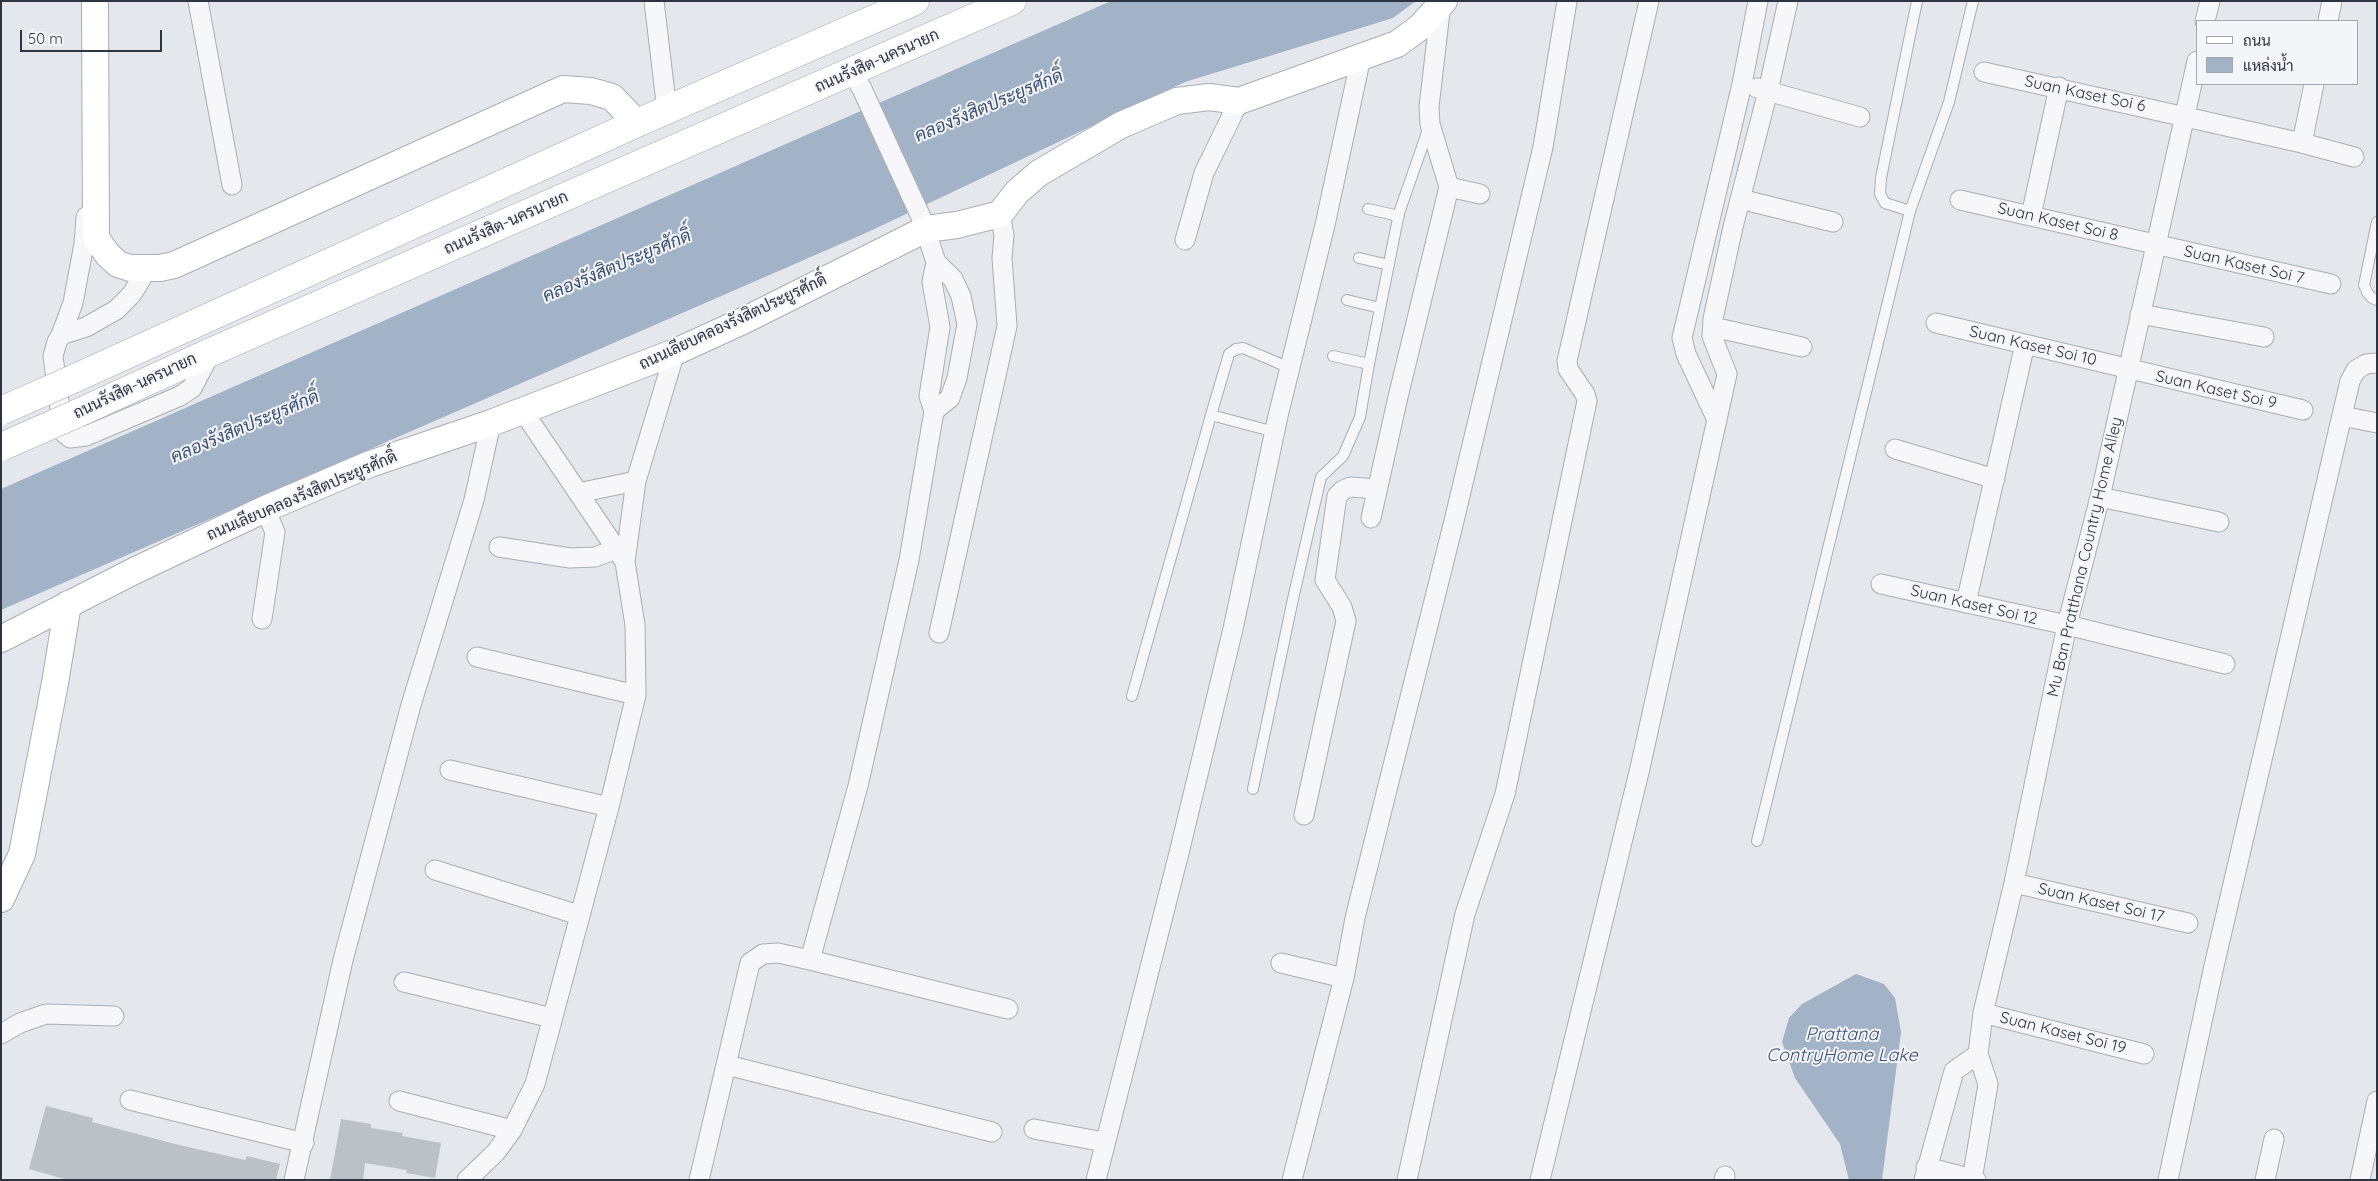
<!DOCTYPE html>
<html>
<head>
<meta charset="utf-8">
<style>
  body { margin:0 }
  #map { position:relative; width:2378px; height:1181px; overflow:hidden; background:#e4e7eb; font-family:Quicksand,Sarabun,sans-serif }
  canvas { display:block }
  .frame { position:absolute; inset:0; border:2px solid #2d3442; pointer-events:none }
  .legend { position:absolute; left:2196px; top:20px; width:162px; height:65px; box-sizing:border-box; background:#f4f5f8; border:1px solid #a4a8af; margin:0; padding:6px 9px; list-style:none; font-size:15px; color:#2d3442 }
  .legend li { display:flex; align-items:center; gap:10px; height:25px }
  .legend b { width:25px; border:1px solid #a4a8af }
  .scale { position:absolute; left:20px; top:30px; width:142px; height:22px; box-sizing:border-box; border:2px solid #2d3442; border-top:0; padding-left:6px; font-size:15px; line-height:18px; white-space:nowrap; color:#2d3442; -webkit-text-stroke:4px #f4f5f8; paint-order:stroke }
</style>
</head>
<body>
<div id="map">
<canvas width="2378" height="1181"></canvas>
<div class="frame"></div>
<ul class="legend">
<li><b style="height:6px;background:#fff"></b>ถนน</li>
<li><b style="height:14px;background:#a3b3c7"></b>แหล่งน้ำ</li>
</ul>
<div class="scale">50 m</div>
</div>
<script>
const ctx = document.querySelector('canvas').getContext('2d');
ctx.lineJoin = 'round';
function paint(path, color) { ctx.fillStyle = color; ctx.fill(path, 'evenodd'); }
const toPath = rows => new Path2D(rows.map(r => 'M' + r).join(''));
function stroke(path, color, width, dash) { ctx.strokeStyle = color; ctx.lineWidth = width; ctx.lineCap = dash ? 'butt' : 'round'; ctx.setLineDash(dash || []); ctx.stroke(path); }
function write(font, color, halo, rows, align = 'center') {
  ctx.font = font + ' Quicksand,Sarabun,sans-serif'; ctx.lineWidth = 4; ctx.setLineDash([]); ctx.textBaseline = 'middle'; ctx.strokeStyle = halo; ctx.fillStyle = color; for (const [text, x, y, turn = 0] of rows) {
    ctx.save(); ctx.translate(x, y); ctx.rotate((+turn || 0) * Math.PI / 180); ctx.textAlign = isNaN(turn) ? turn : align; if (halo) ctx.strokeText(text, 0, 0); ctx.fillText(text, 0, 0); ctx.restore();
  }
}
paint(toPath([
  [1111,1,1416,1,1393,18,1185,82,868,232,1,610,1,489],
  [1856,974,1884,984,1895,998,1901,1032,1882,1180,1849,1180,1840,1144,1795,1078,1782,1042,1789,1018,1802,1004]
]), '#a3b3c7');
paint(toPath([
  [46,1106,93,1118,92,1122,175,1144,245,1160,247,1156,280,1164,276,1180,68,1180,29,1169],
  [341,1119,371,1124,371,1128,403,1133,402,1136,441,1143,435,1178,406,1173,407,1170,365,1163,363,1180,330,1180]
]), '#bcc0c7');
const lane = toPath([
  [1368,209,1399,216],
  [1910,211,1885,203,1880,194,1881,178,1917,1],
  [2377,222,2364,285,2367,292,2372,298,2377,300],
  [1359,258,1389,265],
  [1347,300,1380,308],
  [1333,356,1369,364,1399,213,1429,127],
  [1275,432,1211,415,1229,354,1236,349,1243,348,1290,368],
  [1132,696,1211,415],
  [1253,789,1293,599,1321,477,1343,456,1360,417,1369,364],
  [1757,841,1910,211,1949,102,1973,1]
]);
const street = toPath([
  [198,1,232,185],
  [654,1,667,111],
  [2205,21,2210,1],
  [2328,21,2332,1],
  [1984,72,2302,143,2314,84],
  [1757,88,1860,117],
  [2302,143,2354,157],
  [1449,187,1480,194],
  [1740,199,1833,222],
  [1960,200,2331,284],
  [2031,216,2059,87],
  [1185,240,1204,173,1239,101],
  [147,269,132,294,116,310,86,327,61,335,57,342,53,356,63,432,70,438,86,436,180,396,192,388,211,352],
  [2140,314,2264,337],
  [1936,323,2303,410],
  [1713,327,1802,347],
  [61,335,73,303,84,244,86,217],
  [523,411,625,562],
  [934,411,950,398,957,378,967,324,961,296,953,279,936,262],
  [2342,416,2377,423],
  [1717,420,1686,354,1682,338,1742,84,1758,1],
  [1895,449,1995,479],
  [578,493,636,481],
  [2100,497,2219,522],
  [1371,518,1398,397,1449,187,1430,124,1429,107,1441,3],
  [499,547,570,558,595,557,617,549],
  [1881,584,2067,625,2225,664],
  [1966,603,2025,344],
  [262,619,275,532,265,509],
  [939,633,1007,326,1002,258,1004,235,1000,214],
  [477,657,636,695],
  [450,770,609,807],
  [1304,815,1346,621,1342,607,1325,580,1337,496,1343,490,1351,487,1376,489],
  [435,870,579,915],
  [2014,883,2188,923],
  [810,960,1008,1009],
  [1281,963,1344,978],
  [404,982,552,1018],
  [1983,1013,2144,1054],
  [1,1034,20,1023,46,1014,114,1016],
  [727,1065,992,1132],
  [130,1100,304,1143],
  [399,1101,512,1130],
  [1034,1129,1104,1142],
  [1926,1167,1976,1180],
  [294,1180,343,960,411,705,474,500,491,423],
  [467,1180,496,1152,512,1130,535,1084,609,807,636,695,635,625,625,562,636,481,675,352],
  [699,1180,750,963,763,954,778,953,810,960,858,786,909,560,934,411,929,396,940,327,932,282,936,262,921,217,862,89,853,73],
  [1096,1180,1179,853,1233,629,1278,416,1325,225,1361,57],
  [1292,1180,1344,978,1355,918,1454,521,1543,147,1567,1],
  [1407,1180,1465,914,1505,794,1587,401,1585,394,1568,369,1567,361,1649,1],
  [1540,1180,1640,768,1727,374,1712,336,1713,319,1733,227,1768,91,1788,1],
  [1724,1180,1725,1176],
  [1924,1180,1954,1071,1978,1054],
  [1972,1180,1988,1084,1978,1054,1983,1013,2014,883,2067,625,2100,497,2197,61],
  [2168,1180,2214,966,2350,381,2356,370,2366,364,2377,363],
  [2265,1180,2274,1139],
  [2360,1180,2377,1101]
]);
const secondary = toPath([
  [95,1,96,238,108,255,118,264,130,268,160,268,174,265,563,89,591,91,612,97,637,123],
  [1,639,136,570,265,509,370,464,491,423,675,352,745,320,926,229,957,225,1000,214,1017,192,1039,173,1121,125,1177,101,1209,97,1239,101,1397,44,1419,28,1444,1],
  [1,899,22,854,55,683,68,604]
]);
const primary = toPath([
  [73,379,637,123,915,1],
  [76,414,211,352,1012,1]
]);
stroke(lane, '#a9aeb5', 12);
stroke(street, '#a9aeb5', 21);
stroke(secondary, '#a9aeb5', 28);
stroke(primary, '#a5abb5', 29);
stroke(lane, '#f7f7f9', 10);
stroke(street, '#f7f7f9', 19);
stroke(secondary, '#fff', 26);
stroke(primary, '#fff', 28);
const primaryBridge = toPath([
  [1,411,73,379],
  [1,447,76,414]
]);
stroke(primaryBridge, '#a5abb5', 29, []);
stroke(primaryBridge, '#fff', 28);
write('16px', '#2d3442', '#f4f5f8', [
  ["ถนนรังสิต-นครนายก",877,61,-24],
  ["Suan Kaset Soi 6",2085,94,12],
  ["Suan Kaset Soi 8",2058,222,13],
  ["ถนนรังสิต-นครนายก",506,223,-24],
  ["Suan Kaset Soi 7",2244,265,13],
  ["ถนนเลียบคลองรังสิตประยูรศักดิ์",733,322,-25],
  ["Suan Kaset Soi 10",2033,346,13],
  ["ถนนรังสิต-นครนายก",135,386,-25],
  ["Suan Kaset Soi 9",2216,390,13],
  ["ถนนเลียบคลองรังสิตประยูรศักดิ์",302,496,-23],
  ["Mu Ban Pratthana Country Home Alley",2085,557,-77],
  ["Suan Kaset Soi 12",1974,605,13],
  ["Suan Kaset Soi 17",2101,903,13],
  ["Suan Kaset Soi 19",2063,1033,14]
]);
write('italic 18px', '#3b5172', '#f4f5f8', [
  ["คลองรังสิตประยูรศักดิ์",989,106,-23],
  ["คลองรังสิตประยูรศักดิ์",617,266,-23],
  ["คลองรังสิตประยูรศักดิ์",245,427,-23],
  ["Prattana",1842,1035],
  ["ContryHome Lake",1842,1056]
]);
</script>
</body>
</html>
